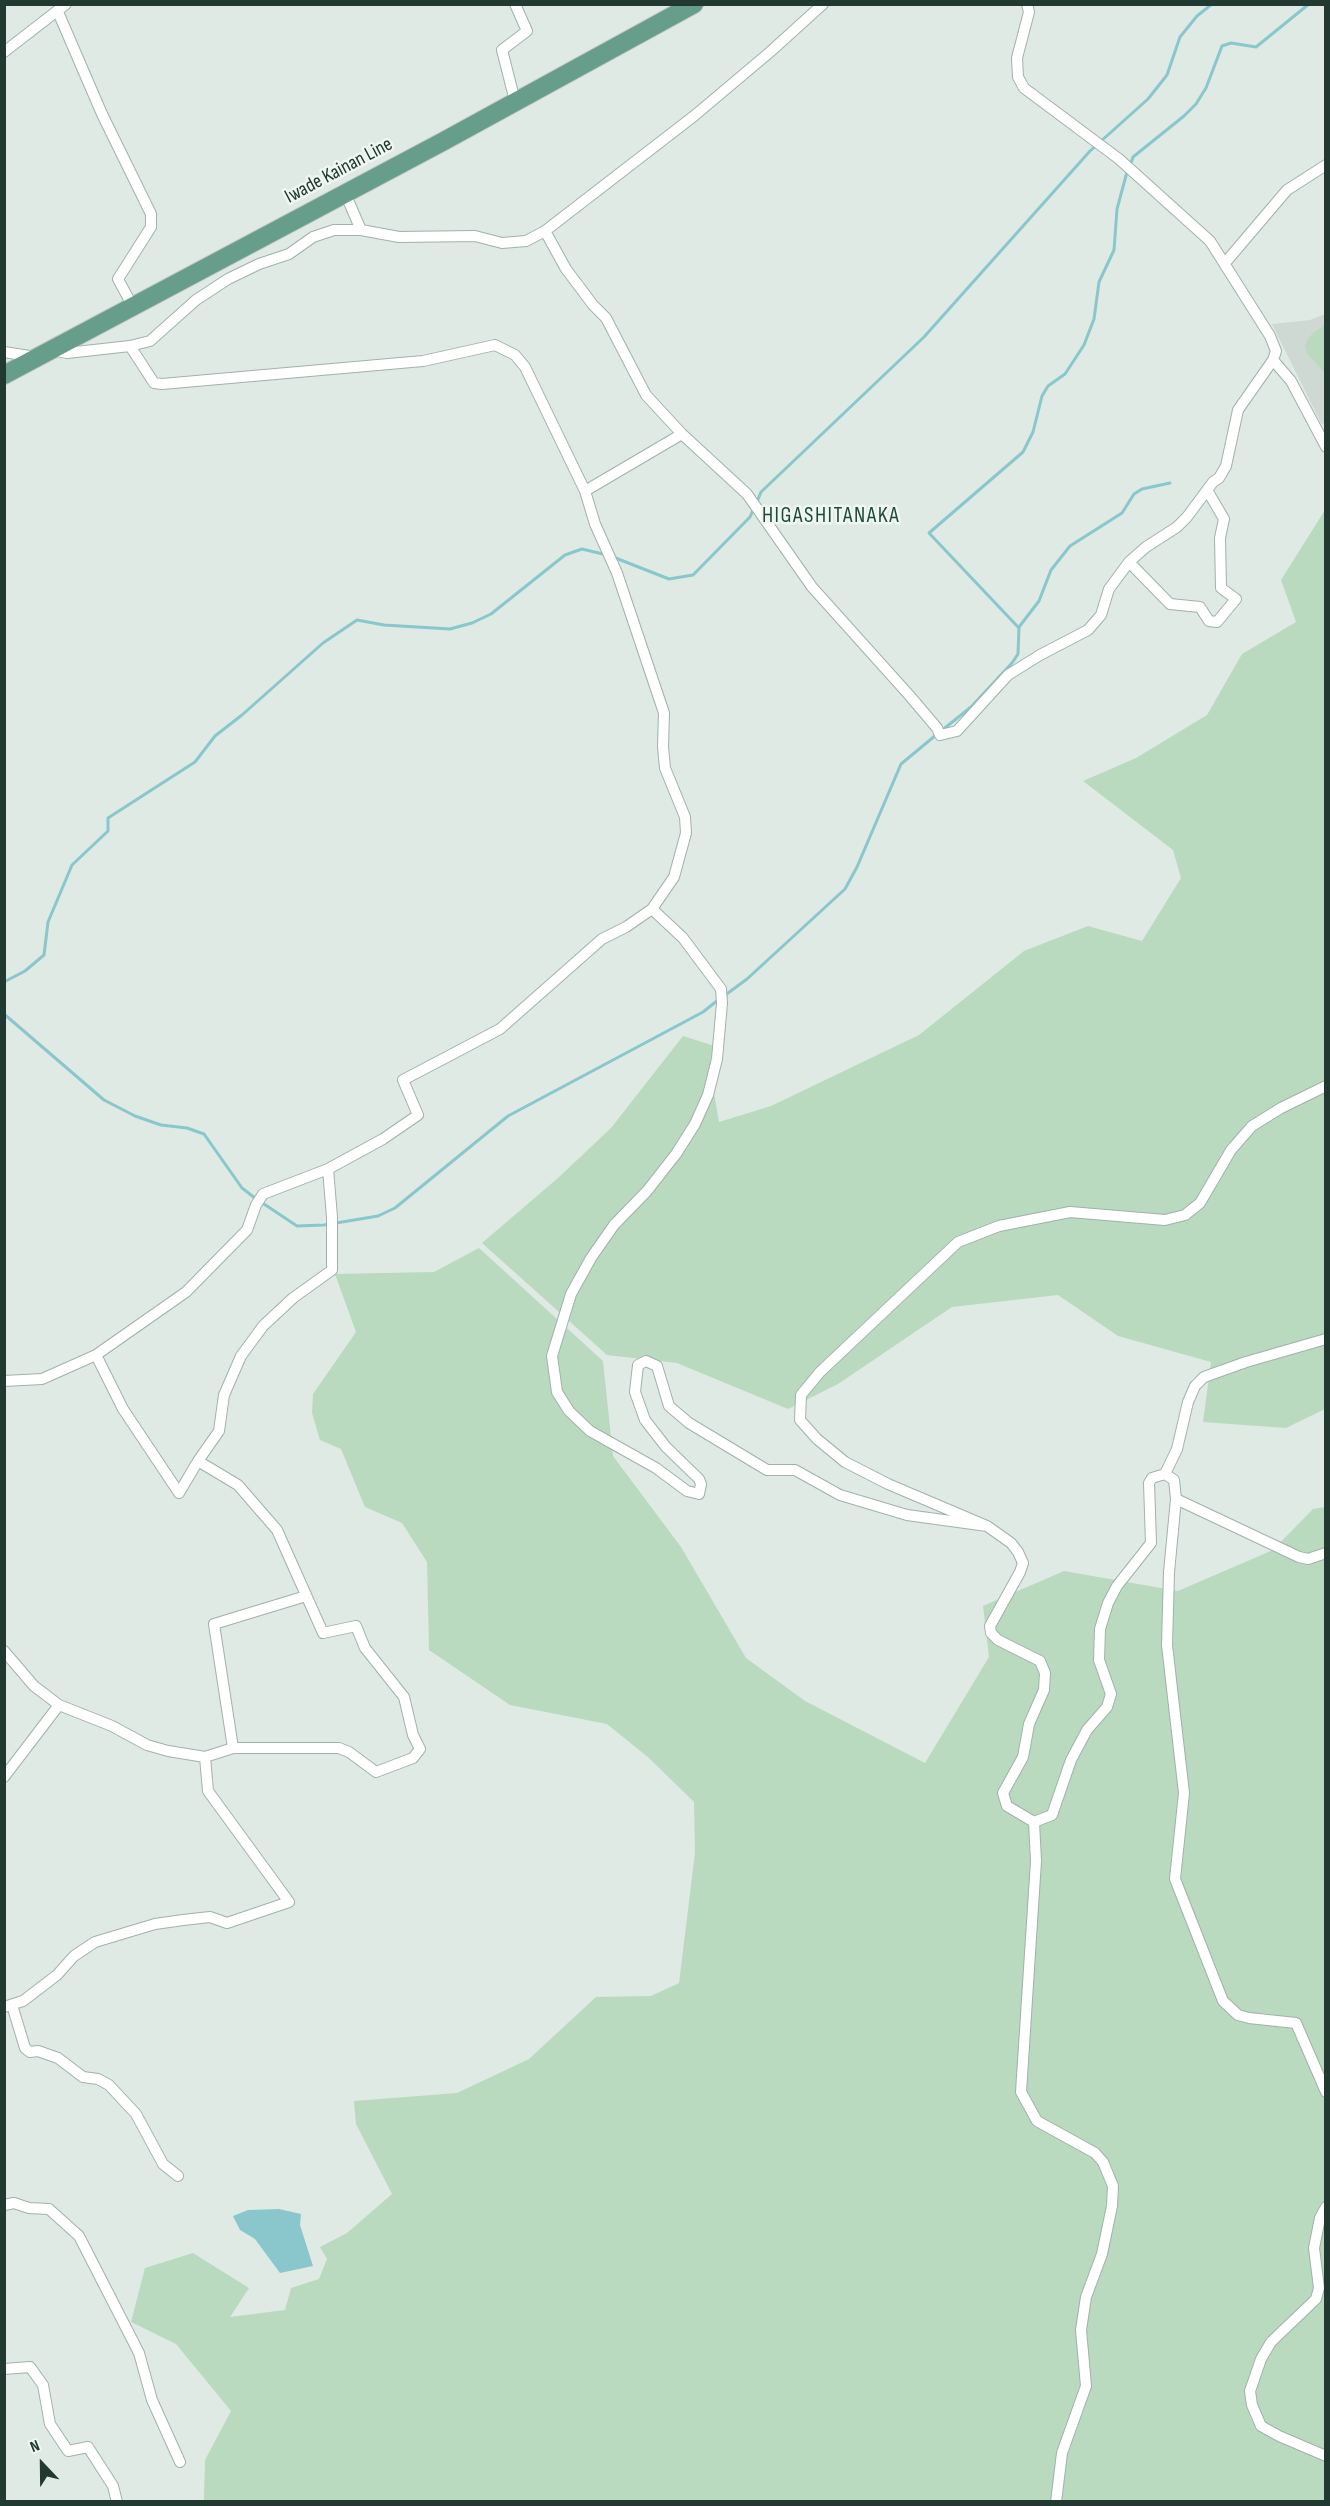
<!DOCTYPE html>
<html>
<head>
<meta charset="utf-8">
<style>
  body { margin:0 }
  #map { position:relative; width:1330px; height:2506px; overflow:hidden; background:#dfeae4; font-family:"Sofia Sans Condensed",sans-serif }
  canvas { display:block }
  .frame { position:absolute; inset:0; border:6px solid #213931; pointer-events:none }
  .north { position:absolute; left:12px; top:2434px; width:60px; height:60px; -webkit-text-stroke:4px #eff7f2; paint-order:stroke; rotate:338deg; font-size:16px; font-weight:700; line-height:24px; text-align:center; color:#213931 }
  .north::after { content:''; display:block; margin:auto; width:21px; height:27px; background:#213931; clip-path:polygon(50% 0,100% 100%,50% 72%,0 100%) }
</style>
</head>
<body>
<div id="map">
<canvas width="1330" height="2506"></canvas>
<div class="frame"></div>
<div class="north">N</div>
</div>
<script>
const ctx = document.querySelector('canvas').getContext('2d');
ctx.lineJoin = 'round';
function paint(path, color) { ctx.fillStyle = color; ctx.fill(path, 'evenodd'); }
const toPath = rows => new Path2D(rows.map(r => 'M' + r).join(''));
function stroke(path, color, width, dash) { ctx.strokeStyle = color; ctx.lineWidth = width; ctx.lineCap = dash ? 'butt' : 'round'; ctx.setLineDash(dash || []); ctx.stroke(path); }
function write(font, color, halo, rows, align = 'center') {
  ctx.font = font + ' "Sofia Sans Condensed",sans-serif'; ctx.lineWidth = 5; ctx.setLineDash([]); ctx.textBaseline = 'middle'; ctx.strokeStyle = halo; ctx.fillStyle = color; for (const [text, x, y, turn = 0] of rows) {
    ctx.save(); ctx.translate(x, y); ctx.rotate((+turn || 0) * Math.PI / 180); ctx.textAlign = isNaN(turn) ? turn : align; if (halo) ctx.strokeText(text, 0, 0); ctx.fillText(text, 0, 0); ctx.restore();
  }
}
paint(toPath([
  [1325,314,1326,420,1322,425,1272,324,1310,320]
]), '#ced9d3');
paint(toPath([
  [1325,325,1325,373,1307,353,1305,347,1307,340,1312,334],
  [1325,510,1325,1409,1286,1428,1203,1422,1211,1362,1118,1336,1058,1295,952,1307,838,1384,788,1409,677,1363,607,1355,482,1243,558,1178,611,1128,683,1036,718,1047,711,1076,719,1122,771,1106,919,1035,1024,951,1088,926,1142,941,1181,878,1173,850,1083,781,1136,758,1207,715,1242,654,1296,622,1281,580],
  [479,1248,603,1361,613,1456,681,1547,746,1658,805,1701,925,1763,989,1657,983,1606,1064,1571,1178,1591,1273,1550,1313,1509,1325,1507,1325,2501,204,2501,205,2460,231,2411,176,2344,131,2322,145,2268,193,2253,249,2288,230,2317,285,2310,291,2288,319,2279,327,2259,320,2247,347,2233,392,2194,356,2124,354,2101,457,2093,529,2059,596,1997,651,1996,679,1983,695,1853,694,1802,649,1758,607,1724,510,1705,429,1650,427,1562,402,1523,365,1507,341,1449,320,1440,312,1413,313,1394,356,1332,335,1274,434,1272]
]), '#b9dabf');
paint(toPath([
  [279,2209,301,2214,300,2225,313,2266,280,2273,255,2239,240,2230,233,2216,248,2210]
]), '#89c7cc');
stroke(toPath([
  [1130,166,1133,157,1184,116,1196,104,1206,88,1222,46,1231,43,1256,47,1309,4],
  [757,502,761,492,924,337,1090,151,1148,99,1167,75,1180,37,1197,16,1212,4],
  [613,557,669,579,693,575,750,517,754,508],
  [1018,627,929,533,1023,452,1033,432,1042,396,1048,386,1065,374,1084,345,1094,319,1099,282,1114,250,1117,209,1127,172],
  [941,731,971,707,1012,663,1018,654,1019,627,1039,601,1051,570,1070,546,1122,513,1134,494,1142,489,1170,483],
  [4,982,25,971,44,955,48,922,72,865,108,831,108,818,195,762,215,736,242,715,323,643,357,620,384,625,450,629,472,623,491,614,565,555,582,549,607,555],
  [724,996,747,979,845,889,857,867,901,764,936,735],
  [4,1014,104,1100,135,1116,161,1125,187,1128,204,1134,242,1188,255,1198],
  [261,1202,297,1226,324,1225,378,1216,395,1208,508,1116,703,1012,718,1000]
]), '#89c7cc', 3);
const street = toPath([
  [515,4,527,31,502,50,515,101],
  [58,12,102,114,151,214,151,227,118,279,133,307],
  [4,52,66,4],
  [345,193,361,230],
  [545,231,566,269,593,305,606,318,646,395,682,434,747,494,812,587,909,695,937,728,940,735,957,731,1008,675,1040,655,1088,630,1101,615,1109,589,1129,562,1146,547,1177,527,1187,517,1213,482,1219,478,1226,466,1238,410,1273,360,1276,351,1270,336,1210,241,1119,159,1024,88,1018,77,1017,58,1029,12,1027,4],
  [1225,263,1287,190,1326,165],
  [130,346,150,341,196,300,228,279,259,264,289,254,313,237,334,230,361,230,399,237,475,236,502,243,526,241,545,231,694,116,770,52,823,4],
  [4,352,36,357],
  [1273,360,1291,381,1326,447],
  [585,491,682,434],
  [1129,562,1170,604,1200,607,1209,621,1217,622,1236,599,1221,588,1220,538,1224,519,1207,490],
  [652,909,683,938,721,989,722,1003,717,1059,708,1095,695,1124,676,1154,647,1191,614,1225,591,1258,571,1294,552,1356,557,1392,569,1411,590,1431,656,1468,687,1491,699,1494,701,1484,699,1479,666,1447,645,1420,635,1392,638,1365,646,1361,657,1366,669,1406,689,1423,767,1470,795,1470,840,1495,907,1515,987,1526],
  [96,1355,123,1409,179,1493,198,1461,219,1431,224,1395,241,1356,263,1326,293,1298,332,1270,332,1217,328,1169],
  [4,1381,42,1379,96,1355,186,1292,247,1230,256,1205,263,1194,328,1169,383,1139,418,1115,403,1080,500,1029,602,939,626,927,652,909,674,877,686,833,685,817,665,768,663,747,664,713,617,573,595,524,585,491,525,367,515,355,495,345,423,361,162,384,154,383,130,346,67,353,53,350],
  [1165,1474,1174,1480,1176,1499,1169,1572,1167,1645,1184,1793,1175,1879,1223,2001,1238,2015,1249,2018,1296,2023,1326,2092],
  [1176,1499,1299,1557,1308,1559,1326,1553],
  [4,1651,34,1686,59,1705,112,1726,147,1745,168,1751,205,1757,233,1748,339,1748,349,1752,376,1772,413,1758,420,1749,413,1735,404,1697,365,1648,356,1626,323,1633,277,1530,238,1485,198,1461],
  [233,1748,214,1624,306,1596],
  [4,1777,59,1705],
  [1034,1822,1007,1806,1003,1793,1023,1757,1029,1724,1044,1690,1045,1673,1040,1661,998,1640,991,1633,990,1626,1020,1572,1023,1563,1018,1552,1011,1543,987,1526,888,1484,845,1462,817,1439,800,1420,801,1395,820,1372,958,1242,999,1226,1070,1212,1165,1220,1185,1215,1200,1203,1231,1150,1252,1126,1281,1108,1326,1086],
  [1034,1822,1036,1861,1021,2092,1037,2121,1095,2153,1103,2162,1113,2186,1112,2206,1102,2254,1086,2297,1081,2330,1086,2386,1062,2453,1056,2502],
  [1034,1822,1052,1815,1071,1760,1087,1730,1107,1707,1111,1694,1099,1660,1100,1629,1108,1603,1117,1586,1151,1543,1149,1483,1152,1478,1165,1474,1177,1449,1188,1402,1195,1386,1204,1377,1246,1362,1326,1339],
  [12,2005,25,2048,30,2052,38,2051,58,2058,83,2077,98,2079,109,2085,136,2114,163,2164,178,2176],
  [4,2007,23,2001,57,1975,74,1956,95,1942,155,1924,183,1920,210,1917,227,1923,289,1902,208,1791,205,1757],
  [4,2205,14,2203,29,2208,49,2209,79,2236,139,2353,152,2400,180,2462],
  [1326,2207,1320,2218,1314,2248,1319,2288,1316,2299,1271,2342,1261,2359,1250,2391,1252,2405,1261,2426,1279,2436,1326,2456],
  [4,2369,30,2367,43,2385,50,2424,68,2451,88,2447,113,2486,117,2502]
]);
const primary = toPath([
  [4,375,444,141,694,4]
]);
stroke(street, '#a2b1ab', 12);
stroke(primary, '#bcc4c1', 20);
stroke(street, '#fff', 10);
stroke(primary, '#669d8b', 18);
write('20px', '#213931', '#eff7f2', [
  ["Iwade Kainan Line",339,171,-28]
]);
ctx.letterSpacing = '1.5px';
write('22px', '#1e493c', '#eff7f2', [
  ["HIGASHITANAKA",831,516]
]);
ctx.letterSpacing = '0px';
</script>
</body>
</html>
